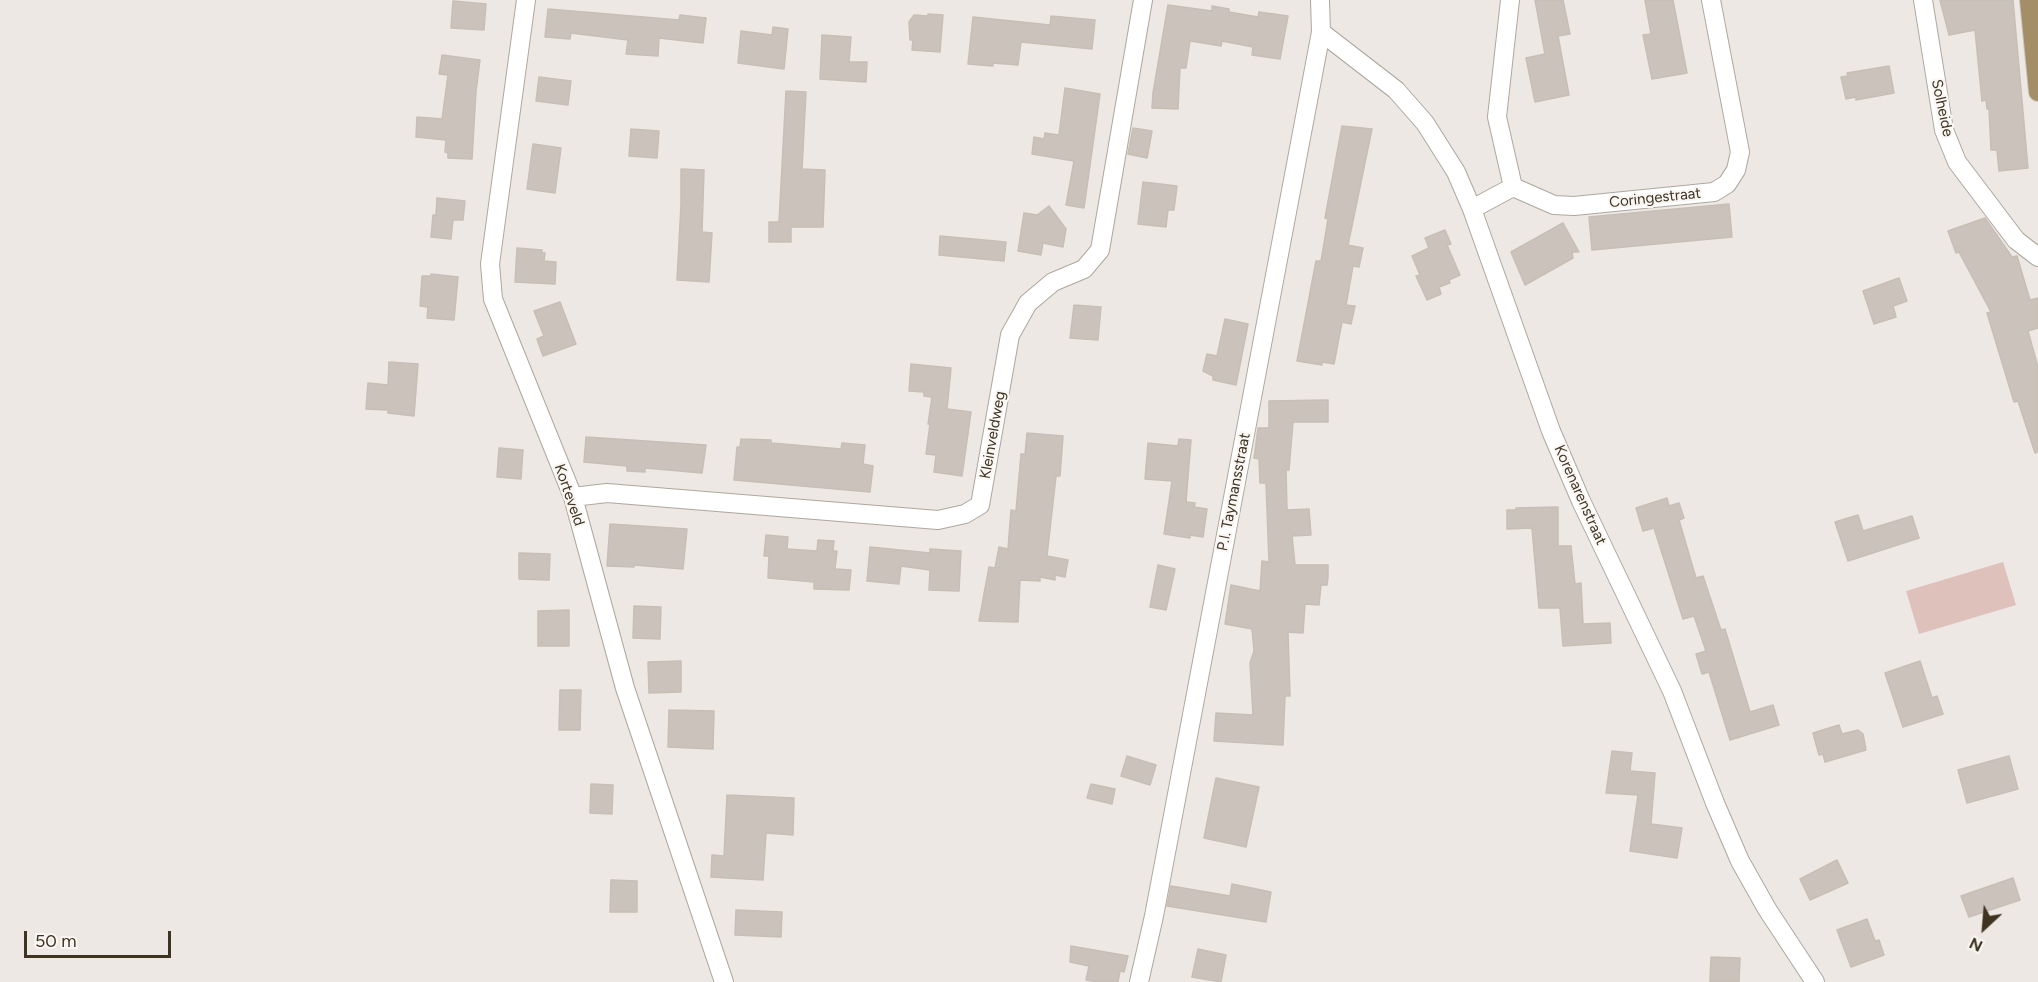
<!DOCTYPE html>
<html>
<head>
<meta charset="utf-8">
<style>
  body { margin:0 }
  #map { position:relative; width:2038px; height:982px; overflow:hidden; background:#ede8e3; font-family:Figtree,sans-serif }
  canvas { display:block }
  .north { position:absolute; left:1954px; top:898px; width:60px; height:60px; -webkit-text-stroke:4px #f9f6f4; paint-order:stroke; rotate:206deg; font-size:16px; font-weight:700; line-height:24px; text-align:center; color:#3f3422 }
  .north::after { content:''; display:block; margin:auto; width:21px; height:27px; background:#3f3422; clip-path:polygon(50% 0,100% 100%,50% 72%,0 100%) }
  .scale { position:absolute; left:24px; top:931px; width:147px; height:27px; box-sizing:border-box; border:3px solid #3f3422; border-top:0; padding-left:8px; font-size:18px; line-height:21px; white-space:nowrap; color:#3f3422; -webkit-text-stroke:4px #f9f6f4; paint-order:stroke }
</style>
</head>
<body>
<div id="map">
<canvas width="2038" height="982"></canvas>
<div class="north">N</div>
<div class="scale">50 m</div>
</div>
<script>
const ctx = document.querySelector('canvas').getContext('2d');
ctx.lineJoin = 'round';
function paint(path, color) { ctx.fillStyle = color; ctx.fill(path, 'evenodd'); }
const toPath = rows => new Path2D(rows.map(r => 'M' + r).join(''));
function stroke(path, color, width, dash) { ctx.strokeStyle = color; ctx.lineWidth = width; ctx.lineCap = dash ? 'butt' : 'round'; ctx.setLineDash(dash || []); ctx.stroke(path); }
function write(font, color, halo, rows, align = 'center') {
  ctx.font = font + ' Figtree,sans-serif'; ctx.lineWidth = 4.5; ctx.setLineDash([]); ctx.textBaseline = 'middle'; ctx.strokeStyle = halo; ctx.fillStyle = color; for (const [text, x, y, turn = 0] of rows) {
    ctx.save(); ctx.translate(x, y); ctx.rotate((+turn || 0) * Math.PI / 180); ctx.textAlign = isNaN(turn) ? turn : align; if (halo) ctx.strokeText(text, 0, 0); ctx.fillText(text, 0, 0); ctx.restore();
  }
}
paint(toPath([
  [2003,562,2016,605,1919,634,1906,591]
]), '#dfc1bb');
const building = toPath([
  [1535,0,1563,0,1570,34,1558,36,1569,95,1535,102,1526,58,1545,54,1535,0],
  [1645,0,1673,0,1687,73,1652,79,1643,35,1651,34,1645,0],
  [1940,0,2013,0,2028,168,1999,171,1997,150,1991,150,1989,109,1987,109,1986,100,1982,101,1975,30,1949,35,1940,0],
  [453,1,486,4,484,30,451,28,453,1],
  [1168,5,1212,11,1212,6,1229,9,1229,12,1258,17,1259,12,1288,16,1280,59,1252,55,1253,47,1222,41,1221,46,1190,41,1186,68,1180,68,1178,109,1152,108,1153,93,1168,5],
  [548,9,679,20,680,15,706,18,703,43,659,38,658,56,626,54,628,40,571,33,570,39,545,37,548,9],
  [928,14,943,15,940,52,912,50,913,40,910,40,909,22,914,15,928,16,928,14],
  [1051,16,1095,20,1092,49,1021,42,1018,65,993,63,993,66,968,64,973,17,1050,25,1051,16],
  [773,27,788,29,784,69,738,63,741,31,772,35,773,27],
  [822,35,851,37,849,62,867,62,866,82,820,79,822,35],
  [442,55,480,60,476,91,472,159,448,158,448,153,445,152,446,140,416,137,417,117,442,119,448,75,439,74,442,55],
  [1889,66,1894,93,1856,100,1856,97,1846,99,1841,77,1848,76,1847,73,1889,66],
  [539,77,571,81,568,105,536,101,539,77],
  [1065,88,1100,94,1084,208,1066,205,1074,161,1032,154,1034,137,1044,139,1045,133,1059,135,1065,88],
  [786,91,806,92,802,169,825,170,823,227,791,227,791,242,769,242,769,222,779,222,786,91],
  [1342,126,1372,129,1348,245,1363,248,1359,267,1353,266,1346,305,1355,306,1351,324,1342,322,1334,364,1322,362,1322,365,1297,361,1316,261,1321,261,1328,219,1325,218,1342,126],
  [1133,128,1152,131,1147,158,1128,154,1133,128],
  [631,129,659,131,657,158,629,156,631,129],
  [533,144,561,148,555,193,527,189,533,144],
  [681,169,704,170,702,232,712,233,709,282,677,280,681,205,681,169],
  [1143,182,1177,186,1174,210,1168,210,1166,227,1138,224,1143,182],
  [437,198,465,201,463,220,453,220,451,239,431,237,433,215,436,215,437,198],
  [1729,204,1732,237,1592,250,1589,217,1729,204],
  [1049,206,1066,229,1063,247,1043,243,1041,255,1018,251,1024,213,1037,215,1049,206],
  [1985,218,2012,257,2017,256,2030,300,2038,298,2038,328,2028,331,2038,367,2038,452,2035,453,2018,401,2014,402,1987,313,1991,312,1959,252,1956,253,1948,231,1985,218],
  [1563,223,1579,252,1572,252,1573,258,1525,285,1511,252,1563,223],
  [1445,230,1451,244,1447,245,1460,275,1449,280,1450,283,1439,287,1441,294,1427,300,1416,276,1420,275,1412,256,1429,248,1425,238,1445,230],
  [940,236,1006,242,1004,261,939,255,940,236],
  [517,248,542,250,542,253,545,253,544,261,556,262,555,284,515,282,517,248],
  [431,274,458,277,454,320,427,318,428,307,420,306,422,276,431,276,431,274],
  [1899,278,1907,301,1893,306,1896,317,1874,324,1863,291,1899,278],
  [560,302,576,344,543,356,537,339,544,336,534,311,560,302],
  [1074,305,1101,307,1098,340,1070,338,1074,305],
  [1225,319,1248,324,1236,385,1213,380,1213,376,1203,371,1207,354,1217,356,1225,319],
  [389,362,418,364,414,416,388,413,388,410,366,409,368,383,388,385,389,362],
  [911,364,951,368,947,409,971,412,962,476,934,472,936,455,926,454,930,424,928,424,932,397,924,396,924,392,909,391,911,364],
  [1328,400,1328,422,1293,422,1289,470,1286,470,1287,510,1309,509,1311,535,1292,536,1295,565,1328,565,1328,577,1327,585,1321,585,1319,605,1305,604,1303,633,1288,632,1290,696,1285,696,1283,745,1214,741,1216,713,1253,715,1250,663,1254,651,1252,629,1225,624,1231,585,1260,591,1262,561,1269,562,1266,483,1260,483,1259,459,1254,458,1258,428,1269,428,1269,401,1328,400],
  [1027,433,1063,436,1060,476,1056,476,1047,556,1068,560,1065,577,1055,575,1055,580,1040,577,1040,581,1020,580,1018,622,979,621,989,567,995,568,999,547,1008,549,1011,510,1016,511,1021,454,1025,454,1027,433],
  [586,437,706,445,702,473,645,468,645,472,627,471,627,466,584,462,586,437],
  [741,439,771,440,771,443,841,449,842,443,865,445,863,464,873,466,870,492,734,480,737,447,740,447,741,439],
  [1179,439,1191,440,1186,502,1195,503,1194,507,1207,509,1203,537,1190,535,1190,538,1164,534,1172,481,1145,479,1148,443,1178,446,1179,439],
  [499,448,523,450,521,479,497,477,499,448],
  [1667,498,1669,506,1679,503,1684,518,1679,520,1696,578,1703,576,1721,630,1725,629,1750,712,1773,705,1779,725,1730,740,1709,672,1702,674,1696,654,1706,651,1694,616,1683,619,1654,528,1643,531,1636,508,1667,498],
  [1558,507,1558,546,1571,546,1575,584,1581,583,1583,624,1610,623,1611,643,1563,646,1560,608,1539,608,1532,528,1507,529,1507,510,1516,510,1516,508,1558,507],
  [1858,515,1863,531,1912,516,1919,538,1848,561,1835,522,1858,515],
  [610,524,687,529,683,569,634,565,634,567,607,566,610,524],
  [766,535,788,537,787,549,817,551,818,540,834,541,833,551,837,551,835,569,851,570,849,590,814,589,814,582,768,578,769,556,764,556,766,535],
  [870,547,930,553,930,549,961,551,959,591,929,590,930,570,901,566,899,584,867,581,870,547],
  [519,553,550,554,549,580,519,579,519,553],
  [1158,565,1175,569,1166,610,1150,607,1158,565],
  [634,606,661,607,660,639,633,638,634,606],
  [569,610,569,646,538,646,538,611,569,610],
  [681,661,681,692,649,693,648,662,681,661],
  [1920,661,1932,698,1937,696,1943,714,1903,727,1885,673,1920,661],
  [560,690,581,690,580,730,559,730,560,690],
  [669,710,714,711,713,749,668,747,669,710],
  [1839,725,1842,734,1858,730,1863,734,1866,750,1825,762,1823,754,1819,755,1813,733,1839,725],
  [1612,751,1632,753,1630,771,1655,773,1651,824,1682,828,1677,858,1630,851,1638,795,1606,793,1612,751],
  [1127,756,1156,765,1150,785,1121,776,1127,756],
  [2009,756,2018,789,1967,803,1958,770,2009,756],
  [1216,778,1259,787,1246,847,1204,838,1216,778],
  [591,784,613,785,612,814,590,813,591,784],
  [1091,784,1115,789,1112,804,1087,798,1091,784],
  [727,795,794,798,793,835,766,833,763,880,711,877,712,855,724,856,727,795],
  [1837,860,1848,883,1810,900,1800,879,1837,860],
  [2013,878,2020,900,1969,917,1961,896,2013,878],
  [611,880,637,881,637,912,610,912,611,880],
  [1232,884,1271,892,1266,922,1167,906,1171,886,1230,896,1232,884],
  [736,910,782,912,781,937,735,935,736,910],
  [1867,919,1875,941,1879,940,1884,955,1851,967,1837,930,1867,919],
  [1071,946,1128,956,1124,972,1120,971,1118,982,1098,982,1086,980,1089,966,1070,962,1071,946],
  [1198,949,1226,955,1221,982,1192,977,1198,949],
  [1711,957,1740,958,1739,982,1710,982,1711,957]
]);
paint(building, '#cbc3bb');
stroke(building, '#c7beb5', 1.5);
const minor = toPath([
  [526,0,490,264,493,299,573,497,625,688,724,982],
  [1510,0,1497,117,1513,187],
  [1923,0,1944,130,1957,162,2016,240,2038,257],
  [1321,32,1396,90,1425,123,1456,172,1472,209,1551,431,1581,501,1672,691,1715,803,1740,861,1767,909,1815,982],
  [1472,209,1513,187,1554,205,1574,206,1714,192,1727,184,1736,170,1740,152,1711,0],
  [573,497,607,493,938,520,965,514,980,505,1010,335,1028,303,1053,282,1084,269,1100,250,1143,0],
  [1139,982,1154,916,1321,32,1320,0]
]);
const primary = toPath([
  [2029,0,2038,92]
]);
stroke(minor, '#aea79e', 20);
stroke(primary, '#c9c6c1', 20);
stroke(minor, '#fff', 18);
stroke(primary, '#a48e67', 18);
write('15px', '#3f3422', '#f9f6f4', [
  ["Solheide",1942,108,78],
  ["Coringestraat",1655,198,-6],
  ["Kleinveldweg",993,435,-80],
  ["P.I. Taymansstraat",1234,492,-79],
  ["Korteveld",569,495,71],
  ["Korenarenstraat",1580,495,66]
]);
</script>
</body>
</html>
